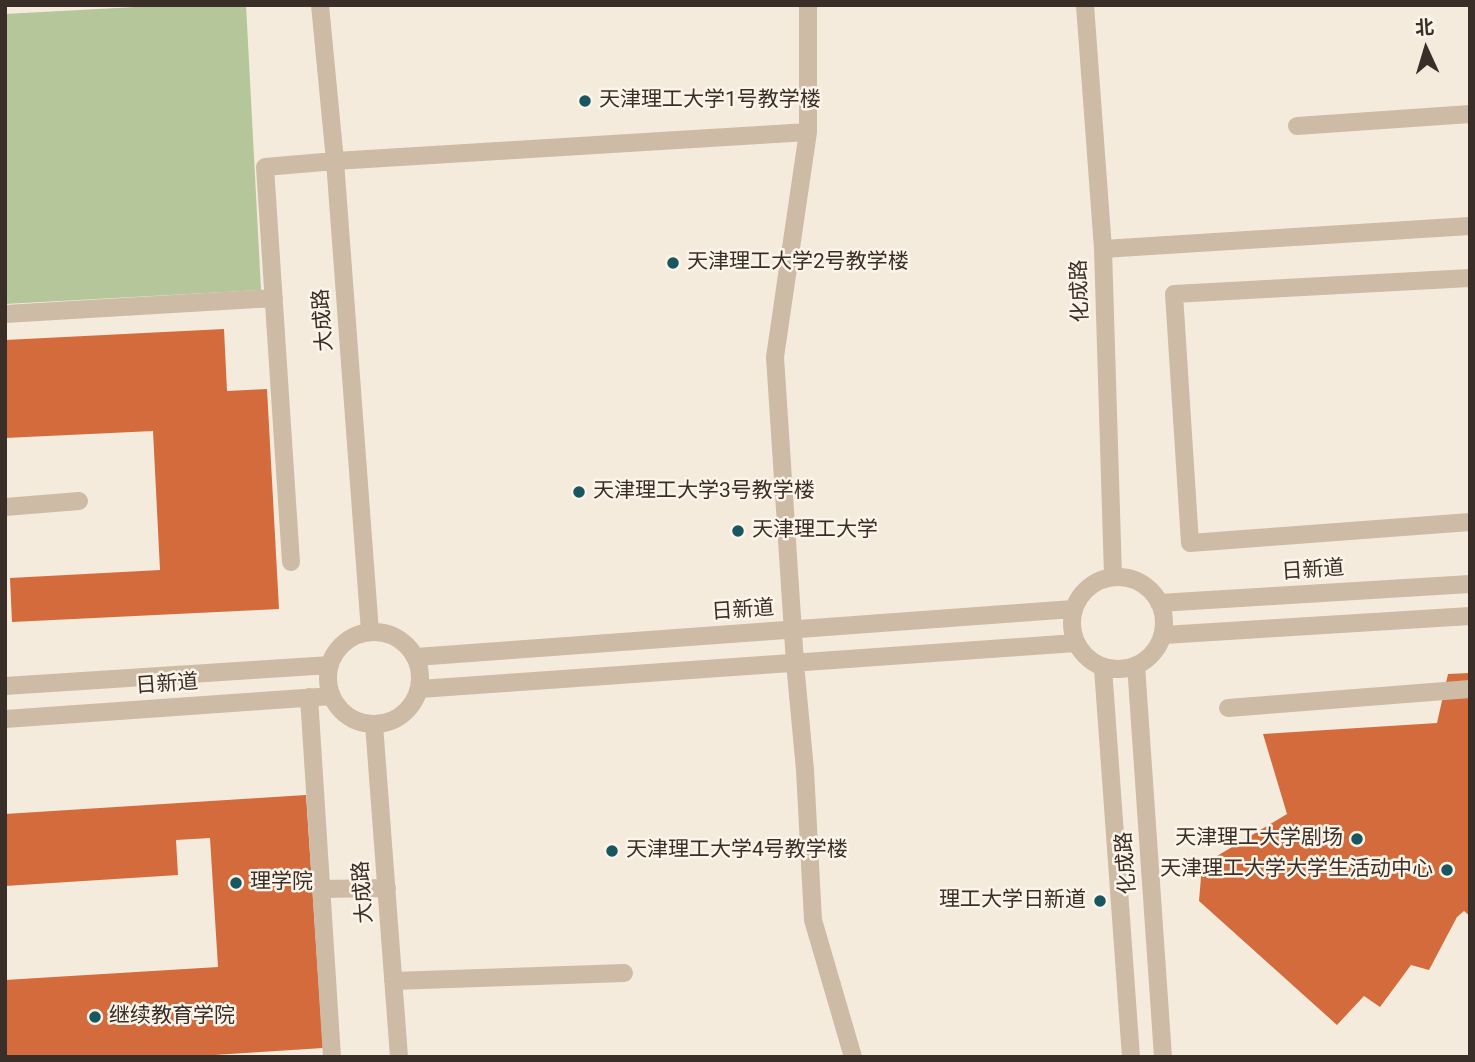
<!DOCTYPE html>
<html>
<head>
<meta charset="utf-8">
<style>
  body { margin:0 }
  #map { position:relative; width:1475px; height:1062px; overflow:hidden; background:#f5ebdc; font-family:Roboto,"Noto Sans SC",sans-serif }
  canvas { display:block }
  .frame { position:absolute; inset:0; border:7px solid #3a2f28; pointer-events:none }
  .north { position:absolute; left:1391px; top:14px; width:70px; height:70px; -webkit-text-stroke:5px #fcf4e9; paint-order:stroke; rotate:356deg; font-size:19px; font-weight:700; line-height:28px; text-align:center; color:#3a2f28 }
  .north::after { content:''; display:block; margin:auto; width:24px; height:32px; background:#3a2f28; clip-path:polygon(50% 0,100% 100%,50% 72%,0 100%) }
</style>
</head>
<body>
<div id="map">
<canvas width="1475" height="1062"></canvas>
<div class="frame"></div>
<div class="north">北</div>
</div>
<script>
const ctx = document.querySelector('canvas').getContext('2d');
ctx.lineJoin = 'round';
function paint(path, color) { ctx.fillStyle = color; ctx.fill(path, 'evenodd'); }
const toPath = rows => new Path2D(rows.map(r => 'M' + r).join(''));
function stroke(path, color, width, dash) { ctx.strokeStyle = color; ctx.lineWidth = width; ctx.lineCap = dash ? 'butt' : 'round'; ctx.setLineDash(dash || []); ctx.stroke(path); }
function write(font, color, halo, rows, align = 'center') {
  ctx.font = font + ' Roboto,"Noto Sans SC",sans-serif'; ctx.lineWidth = 5; ctx.setLineDash([]); ctx.textBaseline = 'middle'; ctx.strokeStyle = halo; ctx.fillStyle = color; for (const [text, x, y, turn = 0] of rows) {
    ctx.save(); ctx.translate(x, y); ctx.rotate((+turn || 0) * Math.PI / 180); ctx.textAlign = isNaN(turn) ? turn : align; if (halo) ctx.strokeText(text, 0, 0); ctx.fillText(text, 0, 0); ctx.restore();
  }
}
paint(toPath([
  [173,5,246,5,261,290,5,304,5,14]
]), '#b4c69a');
paint(toPath([
  [224,329,227,391,267,389,279,609,12,622,10,578,160,570,153,431,5,438,5,340],
  [1470,673,1470,916,1464,911,1457,917,1429,970,1411,965,1380,1007,1364,996,1337,1025,1199,901,1202,865,1287,814,1263,734,1437,723,1448,674],
  [306,795,323,1048,183,1057,5,1057,5,980,218,967,210,838,176,840,178,875,5,886,5,814]
]), '#d36b3c');
stroke(toPath([
  [320,5,335,161,370,632],
  [808,5,808,132,775,357,795,663,805,770,813,920,853,1057],
  [1085,5,1103,249,1113,576],
  [1297,126,1470,114],
  [1103,249,1470,226],
  [1470,278,1174,294,1190,543,1470,522],
  [5,314,274,298],
  [5,507,79,501],
  [291,562,265,167,335,161,808,132],
  '1072 623a46 46 0 1 1 92 0a46 46 0 1 1-92 0Z',
  [1159,603,1470,584],
  '328 678a46 46 0 1 1 92 0a46 46 0 1 1-92 0Z',
  [1164,635,1470,616],
  [416,657,1073,609],
  [1136,665,1163,1057],
  [1103,668,1131,1057],
  [5,686,330,665],
  [420,689,1076,643],
  [309,697,332,1057],
  [1228,708,1470,689],
  [5,719,332,696],
  [374,724,399,1057],
  [321,889,387,888],
  [393,981,624,973]
]), '#cebba6', 18);
for (const [x, y, r, color] of [
  [585,101,7,"#185660"],
  [673,263,7,"#185660"],
  [579,492,7,"#185660"],
  [738,531,7,"#185660"],
  [1357,839,7,"#185660"],
  [612,851,7,"#185660"],
  [1447,870,7,"#185660"],
  [236,883,7,"#185660"],
  [1100,901,7,"#185660"],
  [95,1017,7,"#185660"]
]) { const dot = new Path2D(); dot.arc(x, y, r, 0, 2 * Math.PI); ctx.fillStyle = color; ctx.fill(dot); stroke(dot, '#fcf4e9', 2.5); }
write('21px', '#3a2f28', '#fcf4e9', [
  ["天津理工大学1号教学楼",599,101],
  ["天津理工大学2号教学楼",687,263],
  ["天津理工大学3号教学楼",593,492],
  ["天津理工大学",752,531],
  ["天津理工大学剧场",1343,839,"right"],
  ["天津理工大学4号教学楼",626,851],
  ["天津理工大学大学生活动中心",1433,870,"right"],
  ["理学院",250,883],
  ["理工大学日新道",1086,901,"right"],
  ["继续教育学院",109,1017]
], 'left');
write('21px', '#3a2f28', '#fcf4e9', [
  ["化成路",1081,291,-92],
  ["大成路",324,320,-94],
  ["日新道",1313,571,-4],
  ["日新道",743,611,-4],
  ["日新道",167,685,-4],
  ["化成路",1127,863,-94],
  ["大成路",364,892,-94]
]);
</script>
</body>
</html>
